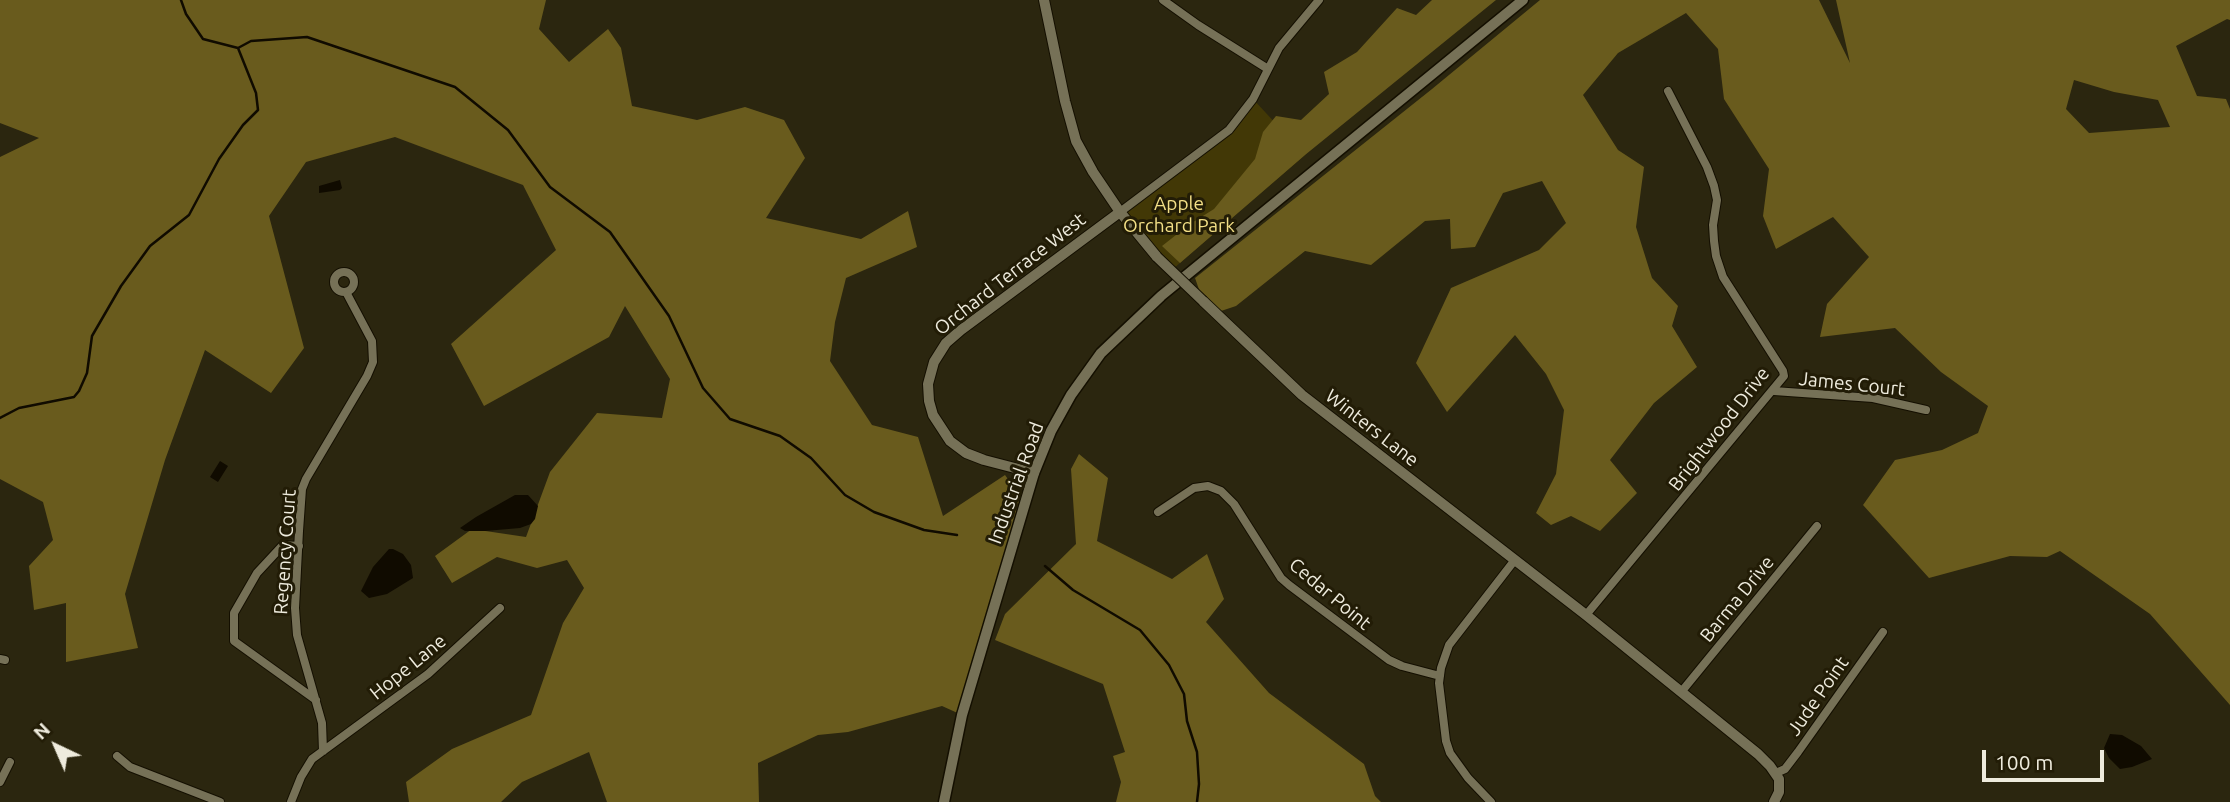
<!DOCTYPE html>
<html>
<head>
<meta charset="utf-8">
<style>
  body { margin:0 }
  #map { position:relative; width:2230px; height:802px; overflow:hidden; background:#2b260f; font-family:Ubuntu,sans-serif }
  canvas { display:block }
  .north { position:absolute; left:21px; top:711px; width:70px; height:70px; -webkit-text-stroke:5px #221c06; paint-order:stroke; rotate:316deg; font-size:19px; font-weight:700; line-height:28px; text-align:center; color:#eeebdd }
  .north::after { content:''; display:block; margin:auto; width:24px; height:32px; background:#eeebdd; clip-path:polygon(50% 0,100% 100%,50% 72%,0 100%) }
  .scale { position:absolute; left:1982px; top:750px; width:122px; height:32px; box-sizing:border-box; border:4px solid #eeebdd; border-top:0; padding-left:9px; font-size:21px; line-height:24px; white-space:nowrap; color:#eeebdd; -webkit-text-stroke:5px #221c06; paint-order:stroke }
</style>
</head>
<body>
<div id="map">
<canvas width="2230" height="802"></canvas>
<div class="north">N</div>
<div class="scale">100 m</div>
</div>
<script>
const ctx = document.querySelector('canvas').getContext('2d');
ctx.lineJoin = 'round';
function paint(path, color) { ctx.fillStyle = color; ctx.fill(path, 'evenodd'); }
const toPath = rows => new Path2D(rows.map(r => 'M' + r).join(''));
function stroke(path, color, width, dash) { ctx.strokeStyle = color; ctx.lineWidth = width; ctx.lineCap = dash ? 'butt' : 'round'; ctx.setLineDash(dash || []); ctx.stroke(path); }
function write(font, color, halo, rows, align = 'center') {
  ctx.font = font + ' Ubuntu,sans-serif'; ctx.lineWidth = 6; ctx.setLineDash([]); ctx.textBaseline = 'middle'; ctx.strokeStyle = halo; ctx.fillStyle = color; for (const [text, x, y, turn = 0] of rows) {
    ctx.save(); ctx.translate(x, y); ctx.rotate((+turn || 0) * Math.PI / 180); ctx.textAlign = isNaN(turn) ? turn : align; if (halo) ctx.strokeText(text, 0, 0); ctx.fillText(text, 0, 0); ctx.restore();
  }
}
paint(toPath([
  [1253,99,1305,155,1173,269,1120,212,1219,139]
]), '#423806');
paint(toPath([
  [0,0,546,0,539,29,569,62,608,29,621,48,632,106,697,120,745,107,784,120,805,158,766,218,861,239,908,211,917,247,846,278,835,322,830,361,872,425,918,437,943,516,1005,475,1025,503,962,715,942,706,848,732,818,735,758,763,759,802,607,802,589,752,522,782,501,802,409,802,406,782,452,749,531,715,563,623,584,588,567,560,537,568,497,557,452,583,435,556,472,529,526,537,550,472,597,413,662,418,670,379,625,306,609,337,484,406,451,344,556,250,523,185,395,137,306,162,269,216,304,348,271,393,205,350,165,460,125,594,138,648,66,662,66,603,34,610,29,566,53,540,43,502,0,479,0,157,39,138,0,123],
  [1432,0,1496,0,1305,155,1180,263,1162,246,1190,224,1214,209,1255,159,1263,132,1276,116,1301,120,1329,94,1324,72,1357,52,1397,8,1416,15],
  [1540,0,1819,0,1850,63,1836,0,2230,0,2230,20,2227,19,2176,46,2197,96,2226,99,2230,109,2230,705,2150,614,2060,551,2047,557,2010,556,1929,578,1863,505,1895,460,1942,450,1978,433,1988,406,1941,372,1895,328,1820,337,1827,304,1869,257,1833,217,1776,249,1763,216,1769,169,1724,99,1718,49,1686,13,1618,53,1583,95,1618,150,1644,167,1636,227,1652,278,1678,306,1672,326,1697,367,1654,403,1610,460,1637,493,1600,531,1571,516,1551,525,1536,513,1556,474,1564,410,1546,374,1515,335,1447,412,1416,363,1451,288,1539,250,1566,223,1542,181,1503,193,1475,247,1451,249,1450,219,1425,221,1371,265,1305,251,1236,306,1215,313,1203,301,1195,278,1432,89],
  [2074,80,2114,92,2158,100,2170,127,2089,133,2066,109],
  [1079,454,1108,478,1097,541,1172,579,1207,554,1224,599,1206,622,1269,693,1364,764,1375,796,1381,802,1116,802,1121,782,1113,756,1125,752,1103,684,995,640,1005,614,1076,544,1071,469]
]), '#695b1d');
paint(toPath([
  [340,180,342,188,340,190,319,193,319,186],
  [220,461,228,466,218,482,210,477],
  [515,495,528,495,538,506,535,519,531,524,520,528,485,531,465,531,460,528,476,517],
  [389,549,393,549,403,554,411,565,413,578,387,594,369,598,361,591,373,567],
  [2110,734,2122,735,2141,746,2152,759,2132,767,2120,769,2109,758,2104,748]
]), '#100b00');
stroke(toPath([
  [181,0,186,14,203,39,238,48,251,41,307,37,455,87,508,130,550,187,610,232,669,316,703,388,730,419,780,436,811,458,845,495,874,512,924,530,957,535],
  [0,418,19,408,74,397,79,391,87,373,92,336,121,286,150,246,189,215,219,159,243,125,258,110,256,93,238,48],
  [1045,566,1073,590,1140,630,1169,665,1184,694,1187,721,1197,752,1199,784,1197,802]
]), '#100b00', 2.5);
const minor = toPath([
  [1163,0,1198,25,1268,69],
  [1120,212,1229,130,1253,99,1279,48,1319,0],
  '334 282a10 10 0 1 1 20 0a10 10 0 1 1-20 0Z',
  [1774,391,1873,398,1926,410],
  [1158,512,1194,488,1208,486,1221,491,1234,504,1281,578,1289,585,1389,660,1402,666,1440,676],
  [299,546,283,545,257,573,234,613,234,641,316,700],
  [1586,615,1784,376,1783,371,1723,277,1716,256,1714,241,1713,225,1717,200,1714,186,1707,167,1668,91],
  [0,659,5,660],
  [1682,691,1817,526],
  [323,751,322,723,297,635,295,608,299,531,302,489,306,479,367,376,373,362,372,341,346,292],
  [117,756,130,767,220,802],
  [1776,773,1785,769,1798,752,1883,632],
  [0,782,10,762],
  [291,802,301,777,312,759,428,674,500,608],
  [1491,802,1468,778,1450,753,1446,741,1439,683,1441,668,1449,645,1514,561]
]);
const tertiary = toPath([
  [1044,0,1065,101,1076,141,1093,172,1120,212,1157,257],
  [1203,301,1302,395,1586,615,1758,754,1770,766,1779,779,1779,792,1774,802],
  [1034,473,984,460,966,453,950,441,933,415,929,401,928,384,934,362,946,343,961,330,1120,212]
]);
const secondary = toPath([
  [944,802,962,715,1034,473,1051,431,1071,395,1101,353,1161,296,1523,0]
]);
stroke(minor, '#140f00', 10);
stroke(tertiary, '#140f00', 12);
stroke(secondary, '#140f00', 13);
stroke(minor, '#767157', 8);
stroke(tertiary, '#767157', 10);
stroke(secondary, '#767157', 10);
const tertiaryBridge = toPath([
  [1157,257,1203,301]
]);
stroke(tertiaryBridge, '#140f00', 12, []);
stroke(tertiaryBridge, '#767157', 10);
write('19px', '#f3df86', '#221c06', [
  ["Apple",1179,204],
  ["Orchard Park",1179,226]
]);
write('19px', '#eeebdd', '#221c06', [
  ["Orchard Terrace West",1010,274,-38],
  ["James Court",1852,384,6],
  ["Winters Lane",1372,428,38],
  ["Brightwood Drive",1719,429,-52],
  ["Industrial Road",1016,483,-70],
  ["Regency Court",285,552,-86],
  ["Cedar Point",1330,594,40],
  ["Barma Drive",1737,599,-51],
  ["Hope Lane",408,667,-39],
  ["Jude Point",1818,696,-55]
]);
</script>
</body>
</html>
